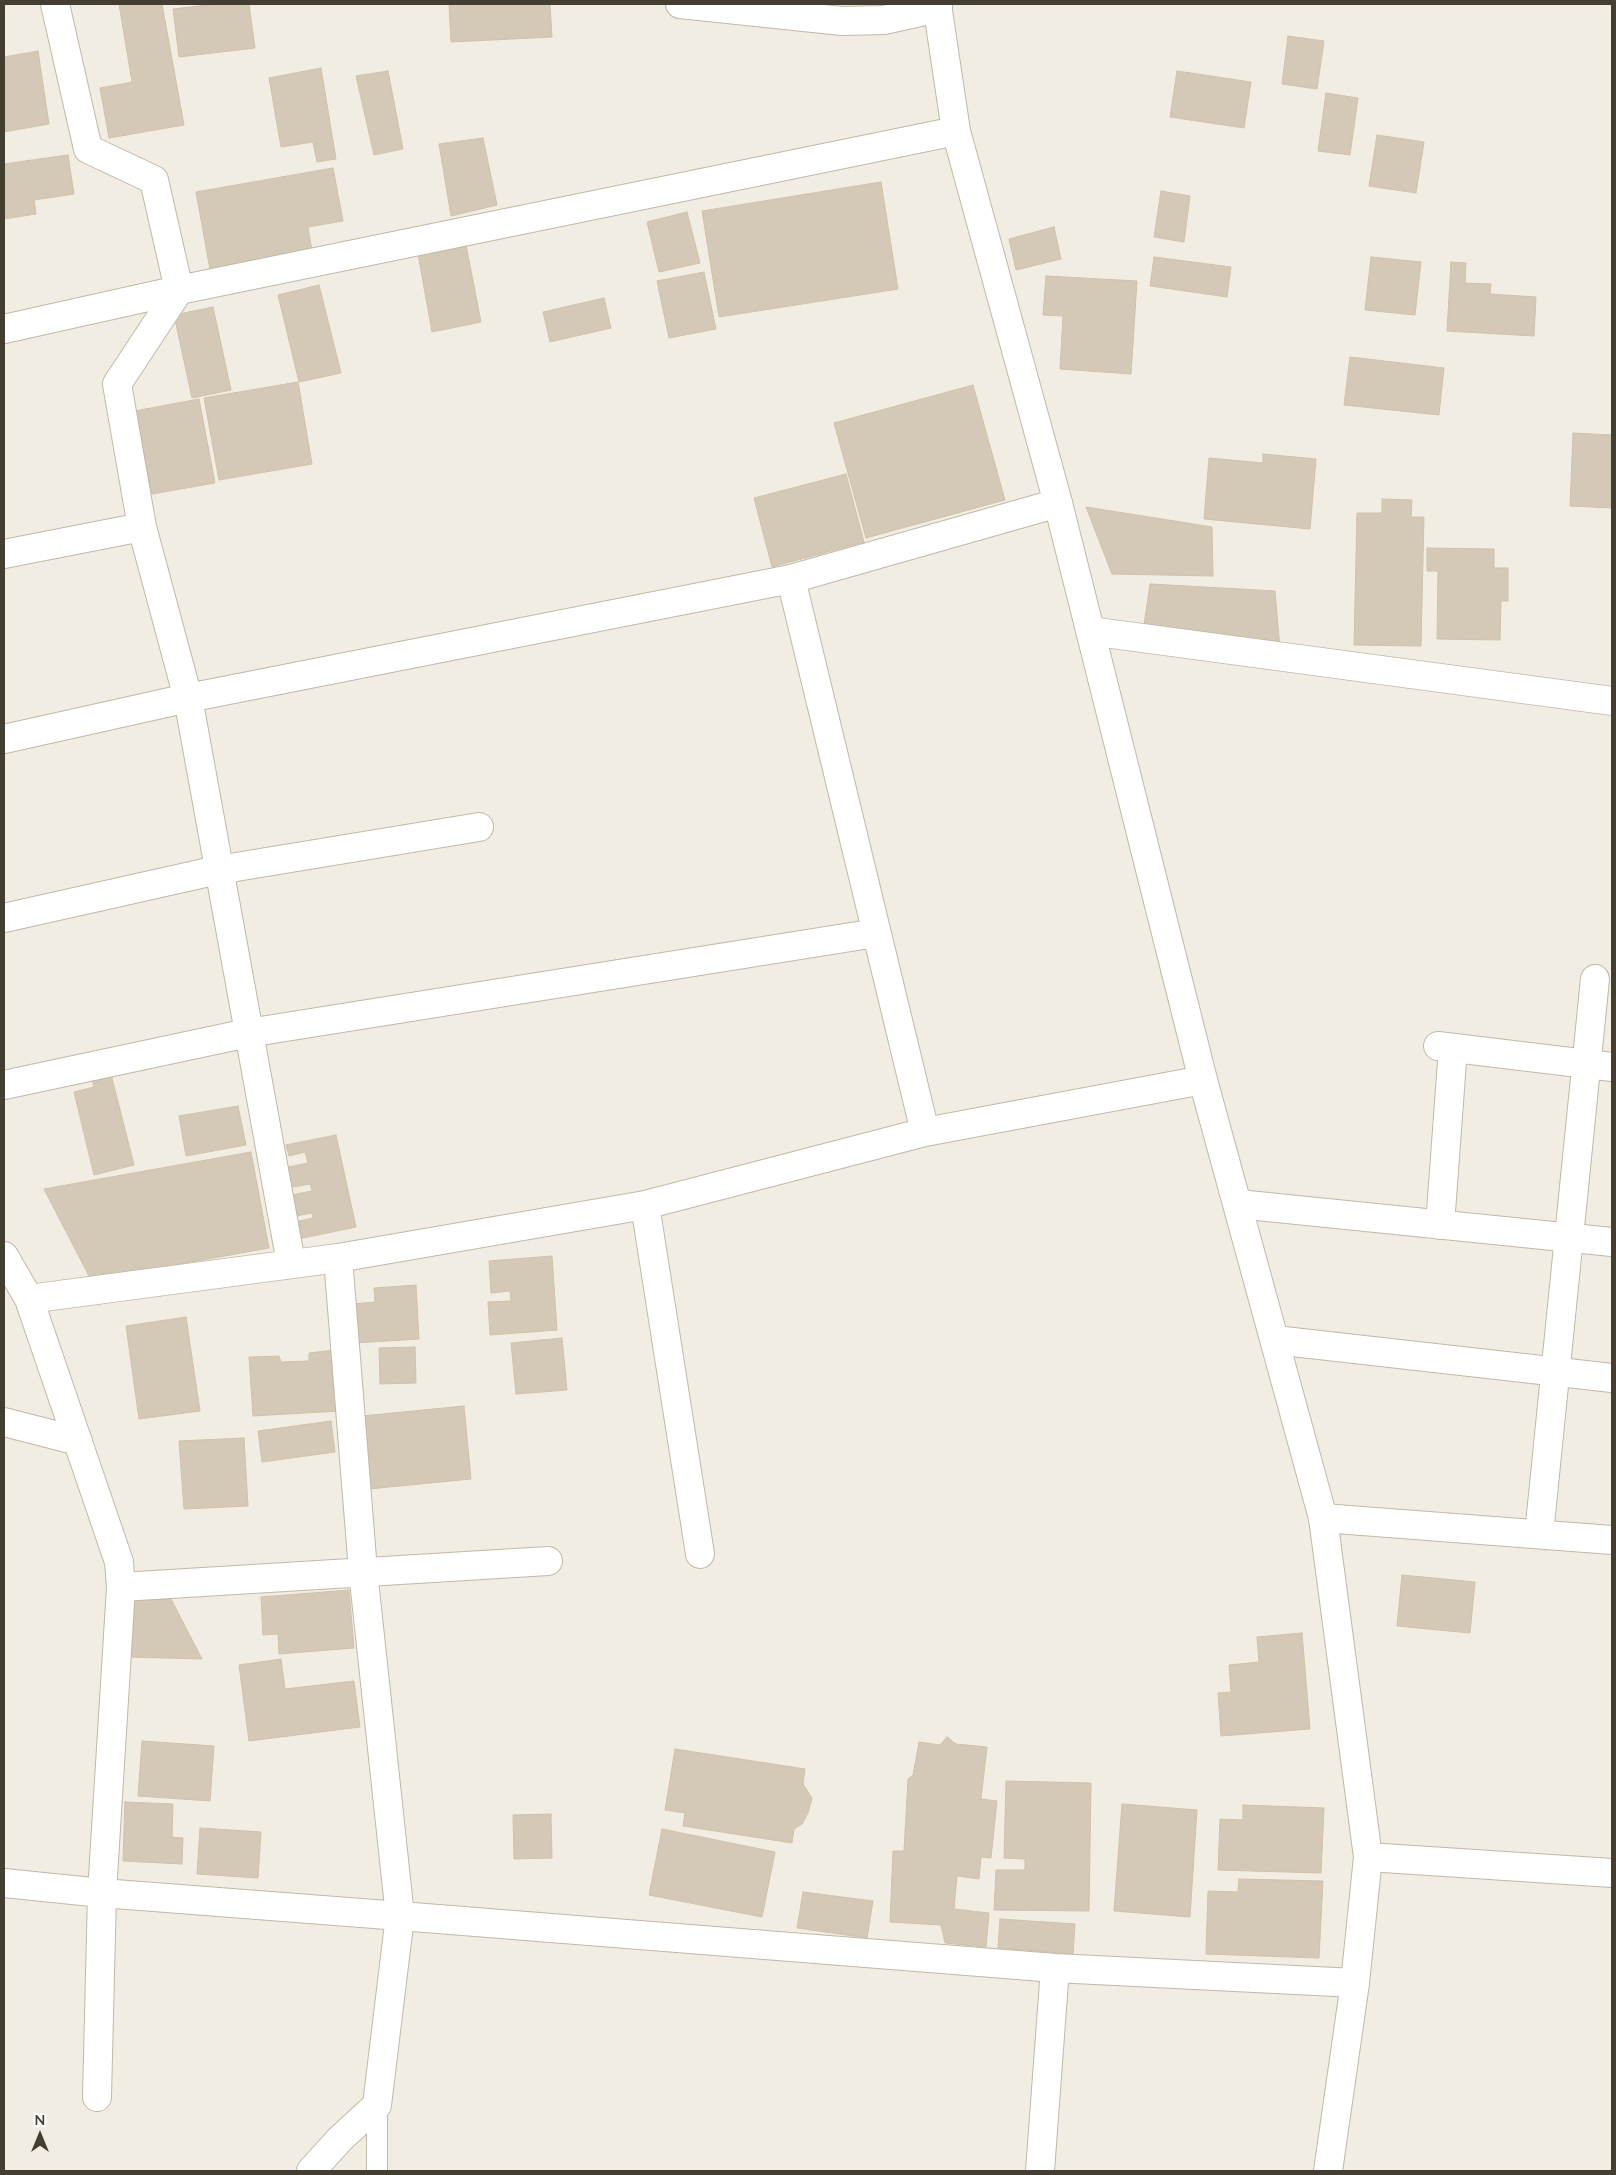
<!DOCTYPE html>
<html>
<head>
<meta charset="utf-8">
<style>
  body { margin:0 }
  #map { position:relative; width:1616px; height:2175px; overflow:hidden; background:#f2ede2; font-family:Lato,sans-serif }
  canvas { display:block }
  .frame { position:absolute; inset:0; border:5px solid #443d32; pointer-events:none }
  .north { position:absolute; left:15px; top:2110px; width:50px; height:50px; -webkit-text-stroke:4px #fff; paint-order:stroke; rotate:0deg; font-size:14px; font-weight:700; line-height:20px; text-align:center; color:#443d32 }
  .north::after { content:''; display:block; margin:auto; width:18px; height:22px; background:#443d32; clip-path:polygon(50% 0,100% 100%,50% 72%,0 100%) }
</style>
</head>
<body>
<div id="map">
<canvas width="1616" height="2175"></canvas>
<div class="frame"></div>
<div class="north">N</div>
</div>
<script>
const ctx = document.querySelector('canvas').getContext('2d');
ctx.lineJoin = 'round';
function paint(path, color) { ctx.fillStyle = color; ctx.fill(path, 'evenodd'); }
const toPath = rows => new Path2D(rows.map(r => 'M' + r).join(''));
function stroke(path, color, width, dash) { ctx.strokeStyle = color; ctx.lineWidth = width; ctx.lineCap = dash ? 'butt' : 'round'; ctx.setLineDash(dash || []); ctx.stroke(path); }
const building = toPath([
  [119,4,162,4,184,125,109,138,100,88,132,82,119,4],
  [216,4,249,4,255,48,179,57,173,9,216,4],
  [449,4,550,4,552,37,451,42,449,4],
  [1288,36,1324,41,1317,89,1282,84,1288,36],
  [38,51,49,124,4,132,4,57,38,51],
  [321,68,336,159,317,162,313,142,281,147,269,78,321,68],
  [388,71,403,149,374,155,356,76,388,71],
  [1177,71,1251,82,1244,128,1170,117,1177,71],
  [1326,93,1358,98,1350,155,1318,151,1326,93],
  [1377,135,1424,142,1416,193,1369,186,1377,135],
  [483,138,497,205,451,216,439,144,483,138],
  [68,155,74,194,34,200,36,214,4,219,4,164,68,155],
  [333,168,343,221,308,227,313,257,211,275,196,192,333,168],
  [881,182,898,289,719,317,702,211,881,182],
  [1161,191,1190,196,1184,242,1154,237,1161,191],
  [687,212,700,263,659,272,647,222,687,212],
  [1054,227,1061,259,1016,270,1009,239,1054,227],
  [466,245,481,322,432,332,418,254,466,245],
  [1154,257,1231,267,1227,297,1150,286,1154,257],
  [1371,257,1421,262,1415,315,1365,310,1371,257],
  [1451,262,1466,263,1465,283,1491,284,1490,294,1536,297,1534,336,1447,331,1451,262],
  [704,272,716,329,669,338,657,281,704,272],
  [1046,276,1137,281,1131,374,1060,369,1063,316,1043,315,1046,276],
  [319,285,341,373,299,382,278,295,319,285],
  [604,298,611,328,550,342,543,312,604,298],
  [213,307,231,390,192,398,174,315,213,307],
  [1350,357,1444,368,1439,415,1344,405,1350,357],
  [298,382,312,464,219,480,204,398,298,382],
  [973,385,1005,500,866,538,834,423,973,385],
  [199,399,215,483,152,494,135,411,199,399],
  [1573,433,1612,435,1612,508,1570,506,1573,433],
  [1263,454,1316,459,1310,529,1204,519,1209,458,1263,463,1263,454],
  [846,474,864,542,772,567,754,498,846,474],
  [1382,499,1412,500,1411,517,1424,517,1421,646,1354,645,1357,513,1382,513,1382,499],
  [1086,507,1212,527,1213,576,1112,574,1086,507],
  [1427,548,1494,549,1494,568,1508,568,1508,601,1501,601,1500,640,1437,639,1438,571,1427,571,1427,548],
  [1150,584,1275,591,1280,649,1143,632,1150,584],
  [111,1074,134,1165,94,1175,74,1092,94,1087,92,1079,111,1074],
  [238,1106,246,1145,186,1156,179,1116,238,1106],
  [336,1135,356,1227,298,1239,295,1222,313,1218,312,1213,291,1217,286,1196,312,1191,310,1184,288,1188,284,1168,308,1163,305,1152,289,1156,286,1145,336,1135],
  [251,1152,269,1248,91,1280,44,1189,251,1152],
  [552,1256,557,1330,490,1335,488,1302,511,1301,510,1291,491,1293,489,1261,552,1256],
  [416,1285,419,1339,355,1343,353,1304,375,1302,374,1288,416,1285],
  [186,1317,200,1411,139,1419,126,1326,186,1317],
  [562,1338,567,1390,516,1394,511,1343,562,1338],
  [415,1347,416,1383,380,1384,379,1348,415,1347],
  [335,1350,339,1411,253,1416,249,1357,279,1356,281,1362,309,1361,309,1353,335,1350],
  [464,1406,471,1479,369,1489,362,1416,464,1406],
  [331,1421,335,1452,262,1462,258,1431,331,1421],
  [244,1438,248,1506,184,1509,179,1441,244,1438],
  [1402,1575,1475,1582,1470,1633,1397,1626,1402,1575],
  [349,1590,354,1648,279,1654,278,1634,263,1635,261,1597,349,1590],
  [131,1599,171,1599,202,1659,129,1657,131,1599],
  [1302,1633,1310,1729,1221,1736,1218,1693,1231,1692,1229,1665,1259,1662,1257,1637,1302,1633],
  [281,1659,285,1689,354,1681,360,1727,249,1741,239,1665,281,1659],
  [947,1737,956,1744,987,1747,981,1799,997,1801,991,1858,981,1857,979,1879,957,1876,954,1909,989,1913,986,1947,945,1943,941,1925,890,1922,893,1851,904,1851,908,1779,913,1775,919,1742,940,1745,947,1737],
  [142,1741,214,1746,210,1801,138,1796,142,1741],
  [675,1749,805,1769,803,1784,812,1798,808,1813,802,1824,794,1829,792,1843,683,1826,685,1813,665,1810,675,1749],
  [1006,1781,1091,1783,1089,1911,994,1910,996,1870,1025,1870,1025,1859,1004,1858,1006,1781],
  [125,1802,173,1804,172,1837,183,1838,182,1864,123,1861,125,1802],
  [1122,1804,1197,1810,1190,1917,1114,1911,1122,1804],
  [1243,1805,1324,1808,1321,1873,1218,1870,1220,1819,1243,1820,1243,1805],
  [551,1814,552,1858,514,1859,513,1815,551,1814],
  [200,1828,261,1832,258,1878,197,1874,200,1828],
  [662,1829,775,1852,762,1917,649,1895,662,1829],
  [1239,1879,1323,1881,1319,1958,1206,1954,1208,1891,1238,1892,1239,1879],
  [803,1892,873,1901,867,1938,797,1928,803,1892],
  [1000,1919,1075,1924,1073,1954,998,1948,1000,1919]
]);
paint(building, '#d4c9b6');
stroke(building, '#d0c1a9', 1);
const service = toPath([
  [377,2171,377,2105]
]);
const minor = toPath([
  [55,4,88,149,154,180,179,290,117,384,142,527,188,698,291,1263],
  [680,4,842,21,884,20,938,8],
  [4,329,179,290,956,131],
  [4,554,142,527],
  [791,579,925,1132],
  [1090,631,1612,701],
  [4,739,188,698,791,579,1058,503],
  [4,918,218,870,479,827],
  [1438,1046,1612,1067],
  [4,1085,248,1033,876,933],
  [1238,1204,1612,1242],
  [645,1205,700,1554],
  [1440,1225,1453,1048],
  [4,1256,29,1299,119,1562,121,1587,102,1893,97,2097],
  [29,1299,338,1258,645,1205,925,1132,1203,1080],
  [1275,1340,1612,1378],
  [4,1422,78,1441],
  [1323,1518,1612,1540],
  [1539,1534,1595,979],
  [121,1587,548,1561],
  [1368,1857,1612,1873],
  [4,1883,102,1893,400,1916,363,1571,338,1258],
  [311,2171,340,2139,377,2105,400,1916,1055,1968,1355,1983],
  [1040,2171,1055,1968]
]);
const tertiary = toPath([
  [937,4,956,131,1058,503,1203,1080,1323,1518,1368,1857,1355,1983,1328,2171]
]);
stroke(service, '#c1b8a7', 22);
stroke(minor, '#c1b8a7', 30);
stroke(tertiary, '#c1b8a7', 30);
stroke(service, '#fff', 20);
stroke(minor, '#fff', 28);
stroke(tertiary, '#fff', 28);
</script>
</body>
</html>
